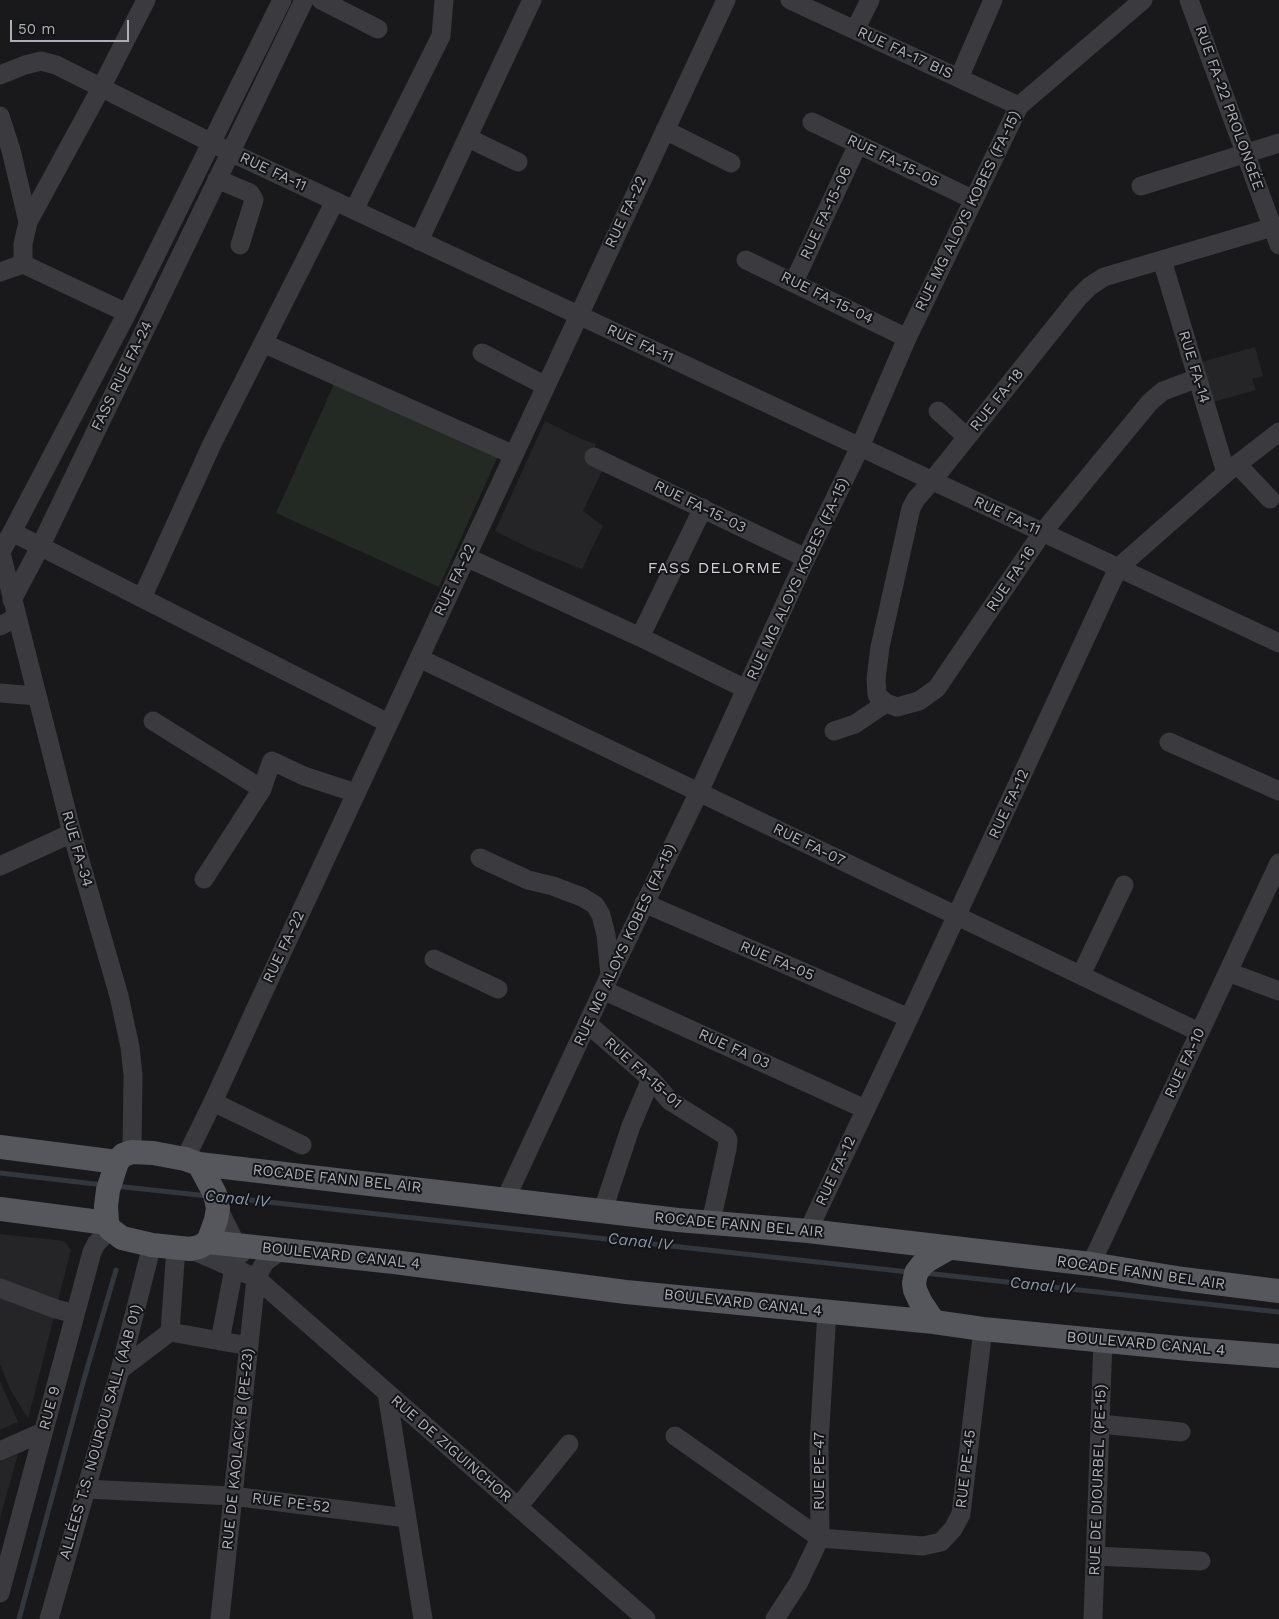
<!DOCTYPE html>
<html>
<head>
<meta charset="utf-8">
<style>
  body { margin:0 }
  #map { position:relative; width:1279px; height:1619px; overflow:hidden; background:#19181a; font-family:"Work Sans",sans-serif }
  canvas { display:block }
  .scale { position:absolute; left:10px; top:20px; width:119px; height:22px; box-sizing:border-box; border:2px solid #acafb8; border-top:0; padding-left:6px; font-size:15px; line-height:18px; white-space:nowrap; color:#acafb8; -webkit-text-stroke:4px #141315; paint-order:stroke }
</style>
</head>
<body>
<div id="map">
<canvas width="1279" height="1619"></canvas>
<div class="scale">50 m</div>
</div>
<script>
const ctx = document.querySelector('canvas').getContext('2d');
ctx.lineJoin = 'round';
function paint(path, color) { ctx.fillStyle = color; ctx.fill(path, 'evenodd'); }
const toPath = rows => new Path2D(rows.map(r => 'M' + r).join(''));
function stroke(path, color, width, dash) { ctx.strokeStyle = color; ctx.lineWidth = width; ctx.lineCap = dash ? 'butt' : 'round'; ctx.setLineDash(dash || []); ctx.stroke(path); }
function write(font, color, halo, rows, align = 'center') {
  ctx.font = font + ' "Work Sans",sans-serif'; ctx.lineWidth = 4; ctx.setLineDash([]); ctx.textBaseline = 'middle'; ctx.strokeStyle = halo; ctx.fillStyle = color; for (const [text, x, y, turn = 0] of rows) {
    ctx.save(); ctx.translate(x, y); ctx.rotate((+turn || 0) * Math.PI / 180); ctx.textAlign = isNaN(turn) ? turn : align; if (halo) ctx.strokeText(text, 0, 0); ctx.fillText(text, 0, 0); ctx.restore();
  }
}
paint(toPath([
  [1255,347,1263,376,1252,379,1256,390,1213,402,1202,362],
  [545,421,581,439,596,444,590,462,603,469,583,511,603,526,582,569,527,547,495,531],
  [0,1234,64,1241,71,1250,28,1419,10,1389,0,1364],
  [0,1381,18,1422,0,1430],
  [18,1454,0,1518,0,1462]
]), '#252527');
paint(toPath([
  [335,382,498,456,439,587,276,513]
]), '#232a24');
stroke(toPath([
  [0,1173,104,1185],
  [115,1186,208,1196],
  [222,1197,909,1272],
  [925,1273,1279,1312],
  [19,1619,84,1379,116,1270]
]), '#32373e', 5);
stroke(toPath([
  [321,0,378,29],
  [790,0,1019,106],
  [1189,0,1279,245],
  [855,30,870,0],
  [0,75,25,65,41,61,56,65,230,152,1279,643],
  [959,78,993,0],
  [0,116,11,150,28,222],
  [812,122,974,200],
  [665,130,731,163],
  [468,138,518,162],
  [217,179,250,193,254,200,240,245],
  [1141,186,1279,143],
  [354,210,441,36,444,0],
  [419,241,532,0],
  [746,260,907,338],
  [1162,260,1226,473],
  [23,264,23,244,28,222,101,88,146,0],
  [0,272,23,264,127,313],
  [794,282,858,144],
  [263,343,514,455],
  [482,353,546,386],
  [1198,378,1163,391,1150,402,1042,533,937,688,919,701,897,707,886,703,877,695,876,679,880,647,911,508,916,499,932,481,1078,298,1090,286,1104,277,1273,227],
  [938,411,967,437],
  [594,457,806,558],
  [1237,464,1270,499],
  [12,532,388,723],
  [0,549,72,833,119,996,130,1047,133,1075,132,1152],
  [1,552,12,532,127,313,282,0],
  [466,557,640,637,746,689],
  [142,598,212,444,335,201],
  [12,600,40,547,304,0],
  [0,626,17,617],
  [640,637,703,508],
  [419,658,1199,1032],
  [0,693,37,696],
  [153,721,262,789],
  [834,731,855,724,886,703],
  [1169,742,1279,791],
  [480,858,528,880,553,886,582,897,595,905,601,915,606,935,610,975],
  [0,866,72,833],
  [204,879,262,789,271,763,272,761,304,776,356,793],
  [644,903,909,1018],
  [434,959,498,989],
  [1228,972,1279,991],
  [1081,975,1124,885],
  [603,990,865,1109],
  [588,1024,651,1079,670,1101,726,1136,728,1140,727,1149,711,1222],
  [213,1102,302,1145],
  [185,1159,213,1102,256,1008,726,0],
  [506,1198,610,975,699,792,806,558,860,447,907,338,1019,106,1143,0],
  [218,1208,241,1254],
  [603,1210,631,1126,651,1079],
  [808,1231,909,1018,1118,568,1226,473,1279,432],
  [190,1249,256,1278,646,1619],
  [1091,1264,1279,863],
  [0,1288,56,1309,75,1314],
  [170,1332,176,1247],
  [220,1341,234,1268],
  [120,1370,170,1332,249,1346],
  [387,1393,423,1619],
  [1100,1424,1181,1432],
  [675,1436,820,1538,923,1546,941,1542,953,1529,961,1514,983,1329],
  [0,1451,43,1432],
  [85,1489,232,1496,407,1518],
  [518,1507,569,1444],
  [1095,1556,1201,1561],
  [0,1593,92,1252,96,1244,110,1229],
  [49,1619,120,1370,152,1245],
  [220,1619,256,1278,265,1262,283,1249],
  [775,1619,799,1582,820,1538,819,1443,827,1311],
  [1093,1619,1103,1340]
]), '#3a3a3f', 19);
stroke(toPath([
  [0,1147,117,1162],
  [132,1152,153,1153,185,1159,199,1164,215,1194,218,1208,216,1220,208,1242,199,1247,190,1249,152,1245,122,1238,110,1229,107,1223,106,1206,108,1190,117,1162,123,1155,132,1152],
  [199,1164,678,1220,808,1231,1091,1264,1183,1279,1279,1291],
  [0,1209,107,1223],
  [208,1242,394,1262,626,1292,934,1322,983,1329,1189,1349,1279,1356],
  [934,1322,921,1303,915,1290,914,1283,916,1273,922,1265,928,1260,949,1248]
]), '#56575d', 24);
write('15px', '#acafb8', '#141315', [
  ["RUE FA-17 BIS",905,53,25],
  ["RUE FA-22 PROLONGÉE",1229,108,70],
  ["RUE FA-15-05",893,161,26],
  ["RUE FA-11",273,172,25],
  ["RUE MG ALOYS KOBES (FA-15)",968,211,-64],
  ["RUE FA-22",626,212,-65],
  ["RUE FA-15-06",826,213,-65],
  ["RUE FA-15-04",827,298,26],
  ["RUE FA-11",640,344,25],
  ["RUE FA-14",1194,367,73],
  ["FASS RUE FA-24",122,376,-64],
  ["RUE FA-18",997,400,-51],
  ["RUE FA-15-03",700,507,26],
  ["RUE FA-11",1007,516,25],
  ["RUE MG ALOYS KOBES (FA-15)",798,579,-65],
  ["RUE FA-16",1011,579,-56],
  ["RUE FA-22",455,580,-65],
  ["RUE FA-12",1009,804,-65],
  ["RUE FA-07",809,845,26],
  ["RUE FA-34",77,849,74],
  ["RUE MG ALOYS KOBES (FA-15)",625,945,-65],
  ["RUE FA-22",284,947,-65],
  ["RUE FA-05",777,961,23],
  ["RUE FA 03",734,1049,24],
  ["RUE FA-10",1185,1063,-65],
  ["RUE FA-15-01",643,1073,42],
  ["RUE FA-12",836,1171,-65],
  ["ROCADE FANN BEL AIR",337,1179,6],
  ["ROCADE FANN BEL AIR",739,1225,5],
  ["BOULEVARD CANAL 4",341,1256,6],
  ["ROCADE FANN BEL AIR",1141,1273,8],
  ["BOULEVARD CANAL 4",743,1303,6],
  ["BOULEVARD CANAL 4",1146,1344,5],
  ["RUE 9",50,1408,-75],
  ["ALLÉES T.S. NOUROU SALL (AAB 01)",101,1432,-74],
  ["RUE DE KAOLACK B (PE-23)",238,1449,-84],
  ["RUE DE ZIGUINCHOR",451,1449,41],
  ["RUE PE-45",966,1469,-83],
  ["RUE PE-47",820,1471,-90],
  ["RUE DE DIOURBEL (PE-15)",1098,1480,-88],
  ["RUE PE-52",291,1503,7]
]);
ctx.letterSpacing = '1px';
write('16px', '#cdced5', '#141315', [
  ["FASS DELORME",715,568]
]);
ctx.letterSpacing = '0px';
write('italic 16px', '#8898ae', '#141315', [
  ["Canal IV",237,1199,6],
  ["Canal IV",640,1242,6],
  ["Canal IV",1042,1286,6]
]);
</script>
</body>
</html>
